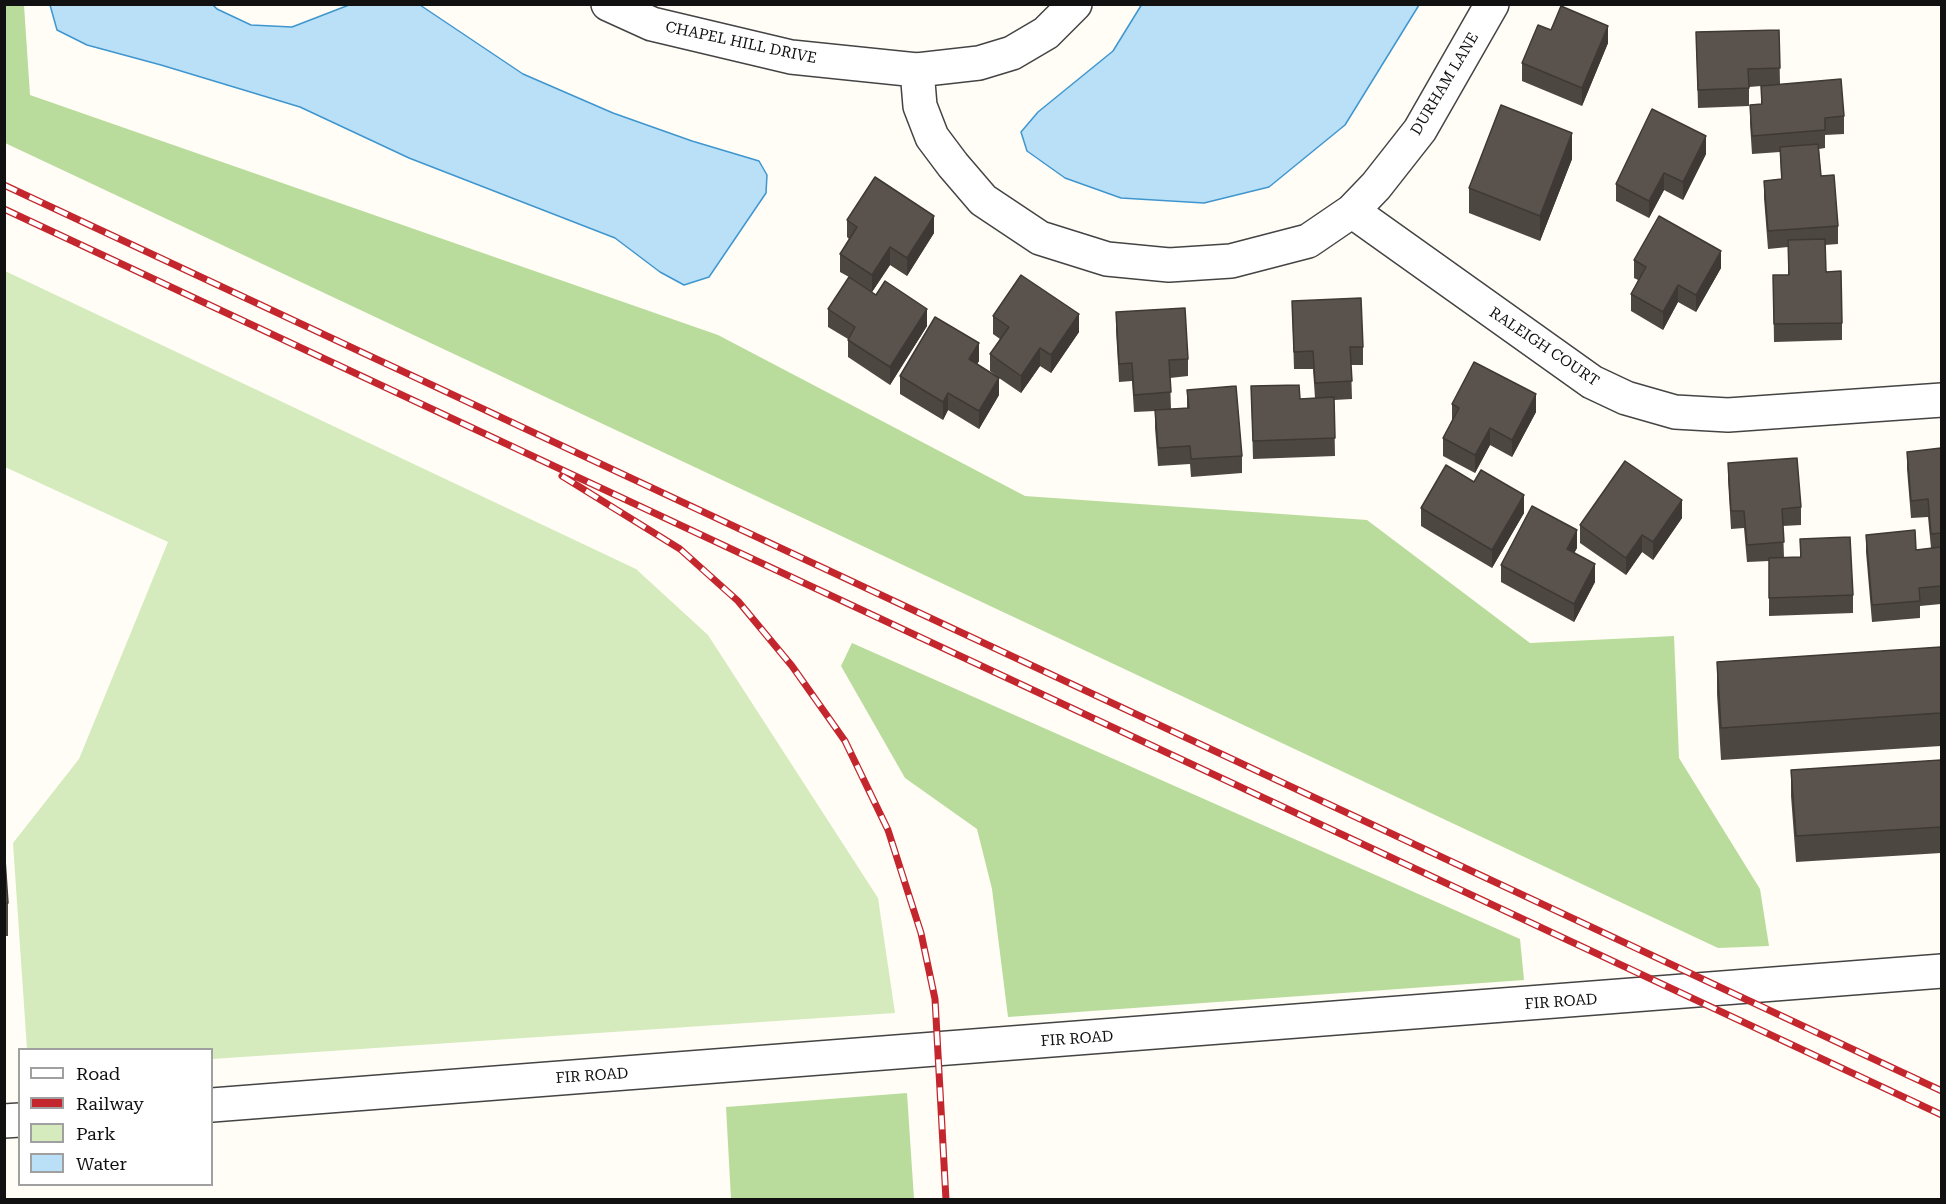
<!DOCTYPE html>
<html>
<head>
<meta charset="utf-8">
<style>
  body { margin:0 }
  #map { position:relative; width:1946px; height:1204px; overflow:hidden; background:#fffdf5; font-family:"Roboto Serif",serif }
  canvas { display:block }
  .frame { position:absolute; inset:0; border:6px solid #111; pointer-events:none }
  .legend { position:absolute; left:18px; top:1048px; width:195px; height:138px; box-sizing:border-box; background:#fff; border:2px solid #a0a0a0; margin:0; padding:8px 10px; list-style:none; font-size:18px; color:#111 }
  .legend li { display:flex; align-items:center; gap:12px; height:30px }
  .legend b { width:30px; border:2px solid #a0a0a0 }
</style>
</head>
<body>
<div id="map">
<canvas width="1946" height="1204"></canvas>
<div class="frame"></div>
<ul class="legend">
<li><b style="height:8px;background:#fff"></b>Road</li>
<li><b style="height:8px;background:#c4262e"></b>Railway</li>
<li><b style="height:16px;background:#d5ebbd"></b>Park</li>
<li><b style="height:16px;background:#b9e0f7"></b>Water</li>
</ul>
</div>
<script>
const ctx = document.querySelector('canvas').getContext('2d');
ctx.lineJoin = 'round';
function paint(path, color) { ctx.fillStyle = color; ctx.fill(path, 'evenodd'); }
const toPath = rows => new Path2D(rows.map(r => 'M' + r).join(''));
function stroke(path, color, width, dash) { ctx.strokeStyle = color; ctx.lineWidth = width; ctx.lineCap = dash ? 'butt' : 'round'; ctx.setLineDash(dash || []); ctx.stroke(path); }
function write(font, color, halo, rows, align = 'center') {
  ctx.font = font + ' "Roboto Serif",serif'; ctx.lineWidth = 6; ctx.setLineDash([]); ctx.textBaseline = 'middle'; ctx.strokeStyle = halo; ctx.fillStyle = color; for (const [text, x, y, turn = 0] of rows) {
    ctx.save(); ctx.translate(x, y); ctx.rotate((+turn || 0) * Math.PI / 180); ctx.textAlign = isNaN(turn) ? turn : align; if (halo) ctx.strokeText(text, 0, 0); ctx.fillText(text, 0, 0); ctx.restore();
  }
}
paint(toPath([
  [5,271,636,569,708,635,878,898,895,1013,212,1059,212,1050,27,1049,13,843,79,759,168,542,5,467]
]), '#d5ebbd');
paint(toPath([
  [5,4,24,5,30,95,718,335,1025,496,1367,520,1530,643,1674,636,1679,758,1760,889,1769,946,1718,948,5,143],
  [852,643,1520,939,1524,980,1008,1017,992,889,977,829,905,778,841,666],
  [907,1093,914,1199,731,1199,726,1107]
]), '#b9dc9c');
const water = toPath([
  [1142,4,1419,4,1419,5,1345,125,1269,187,1204,203,1121,198,1065,178,1027,151,1021,132,1038,112,1113,51,1142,4],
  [50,5,213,5,217,9,251,25,292,27,349,5,420,5,523,74,613,113,692,141,759,161,767,175,766,193,709,277,684,285,660,272,615,238,409,158,300,107,161,65,87,45,57,30,50,5]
]);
paint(water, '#b9e0f7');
stroke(water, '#3f96cf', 1.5);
const minor = toPath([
  [608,4,652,24,791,57,917,70,979,63,1012,53,1046,33,1075,4],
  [917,70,920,106,932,137,953,165,983,200,1040,238,1107,259,1169,265,1231,261,1308,241,1352,211,1376,186,1420,130,1492,4],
  [1352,211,1592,382,1626,398,1675,412,1728,415,1942,400]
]);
const tertiary = toPath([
  [212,1105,1942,971],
  [4,1121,20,1120]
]);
stroke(minor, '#444', 36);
stroke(tertiary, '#444', 36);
stroke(minor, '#fff', 33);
stroke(tertiary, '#fff', 33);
const rail = toPath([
  [4,185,1942,1091],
  [4,209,1942,1115],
  [562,476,680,549,738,601,792,666,845,741,888,830,921,933,935,999,946,1200]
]);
stroke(rail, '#c4262e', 7);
stroke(rail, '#fff', 4.5, [14]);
paint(toPath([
  [1551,30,1608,43,1582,106,1522,81,1522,63],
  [1779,30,1780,84,1844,116,1844,134,1825,135,1825,148,1819,149,1821,176,1838,226,1838,244,1825,245,1826,272,1842,323,1842,340,1774,342,1773,275,1788,275,1788,247,1768,249,1764,198,1764,181,1781,179,1780,152,1752,154,1750,123,1750,105,1761,104,1761,86,1749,87,1749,106,1698,108,1696,32],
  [1706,154,1683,200,1664,190,1649,218,1616,201,1616,184],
  [1572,159,1540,241,1469,213,1469,188],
  [847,220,934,233,907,276,890,265,872,292,927,326,890,385,848,357,848,339,828,327,828,309,849,277,840,272,840,254,849,239,847,237],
  [1634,260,1721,268,1696,312,1678,302,1663,330,1631,311,1631,294,1638,280,1634,278],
  [1292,301,1363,347,1363,365,1351,365,1352,399,1334,400,1335,456,1253,459,1251,386,1300,399,1315,398,1313,369,1294,369],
  [1116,312,1188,359,1188,376,1170,378,1171,409,1187,408,1187,390,1242,456,1242,473,1191,477,1190,464,1158,466,1155,428,1155,411,1134,412,1132,381,1119,382,1116,330],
  [993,316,1079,332,1051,373,1040,366,1021,393,999,378,999,395,979,429,948,410,943,420,900,394,900,376,979,361,977,364,998,377,990,371,990,354,1000,339,993,334],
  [1452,404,1536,412,1512,457,1490,445,1475,473,1443,456,1443,438,1452,420],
  [1941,448,1941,604,1920,606,1920,618,1872,622,1866,552,1866,535,1916,550,1931,548,1928,517,1911,518,1907,469,1907,452],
  [1728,463,1801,507,1801,525,1783,526,1784,558,1800,557,1800,539,1853,595,1853,613,1769,616,1769,561,1747,562,1744,528,1731,529,1728,480],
  [1474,482,1524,513,1492,568,1421,526,1421,508],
  [1682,518,1653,560,1642,552,1626,575,1580,543,1580,525],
  [1577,548,1574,553,1595,582,1574,622,1501,582,1501,565],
  [1941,647,1941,746,1721,760,1717,694,1717,662],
  [1941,760,1941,853,1796,862,1791,796,1791,770],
  [5,859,8,903,8,936,4,936]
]), '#4d4742');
paint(toPath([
  [1608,26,1608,43,1582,106,1582,88],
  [1572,133,1572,159,1540,241,1540,216],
  [1706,136,1706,154,1683,200,1683,182],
  [1664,173,1664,190,1649,218,1649,201],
  [934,216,934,233,907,276,907,258],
  [890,247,890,265,872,292,872,275],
  [1721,251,1721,268,1696,312,1696,295],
  [1678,285,1678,302,1663,330,1663,312],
  [927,309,927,326,890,385,890,367],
  [1079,314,1079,332,1051,373,1051,355],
  [979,343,979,361,969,377,969,359],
  [1040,348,1040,366,1021,393,1021,376],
  [999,378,999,395,979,429,979,411],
  [948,393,948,410,943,420,943,402],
  [1536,394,1536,412,1512,457,1512,440],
  [1490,428,1490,445,1475,473,1475,455],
  [1524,495,1524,513,1492,568,1492,550],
  [1682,500,1682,518,1653,560,1653,542],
  [1577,530,1577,548,1567,566,1567,549],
  [1642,535,1642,552,1626,575,1626,558],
  [1595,564,1595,582,1574,622,1574,604]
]), '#3f3936');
const building = toPath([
  [1561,6,1608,26,1582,88,1522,63,1538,25,1551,30,1561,6],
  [1779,30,1780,68,1748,69,1749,88,1698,90,1696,32,1779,30],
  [1841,79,1844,116,1825,118,1825,130,1752,136,1750,105,1762,104,1761,86,1841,79],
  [1501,105,1572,133,1540,216,1469,188,1501,105],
  [1652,109,1706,136,1683,182,1664,173,1649,201,1616,184,1652,109],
  [1818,144,1821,176,1834,175,1838,226,1768,231,1764,181,1782,179,1780,147,1818,144],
  [875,177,934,216,907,258,890,247,872,275,840,254,857,227,847,220,875,177],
  [1659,216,1721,251,1696,295,1678,285,1663,312,1631,294,1646,267,1634,260,1659,216],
  [1825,239,1826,272,1841,271,1842,323,1774,324,1773,275,1789,275,1788,240,1825,239],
  [1021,275,1079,314,1051,355,1040,348,1021,376,990,354,1009,327,993,316,1021,275],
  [849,277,876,295,885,281,927,309,890,367,848,340,855,327,828,309,849,277],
  [1361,298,1363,347,1350,347,1352,381,1315,383,1313,351,1294,352,1292,301,1361,298],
  [1185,308,1188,359,1169,360,1171,392,1134,395,1132,363,1119,364,1116,312,1185,308],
  [935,317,979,343,969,359,999,378,979,411,948,393,943,402,900,376,935,317],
  [1474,362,1536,394,1512,440,1490,428,1475,455,1443,438,1459,408,1452,404,1474,362],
  [1299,385,1300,399,1334,397,1335,438,1253,441,1251,386,1299,385],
  [1236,386,1242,456,1191,459,1190,446,1158,448,1155,410,1189,408,1187,390,1236,386],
  [1941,448,1941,533,1931,534,1928,499,1911,501,1907,452,1941,448],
  [1797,458,1801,507,1782,509,1784,542,1747,545,1744,511,1731,511,1728,463,1797,458],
  [1625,461,1682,500,1653,542,1642,535,1626,558,1580,525,1625,461],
  [1446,465,1474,482,1481,470,1524,495,1492,550,1421,508,1446,465],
  [1532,506,1577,530,1567,549,1595,564,1574,604,1501,565,1532,506],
  [1915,530,1916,550,1941,547,1941,586,1919,588,1920,601,1872,605,1866,535,1915,530],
  [1850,537,1853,595,1769,598,1769,558,1801,557,1800,539,1850,537],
  [1941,647,1941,713,1721,728,1717,662,1941,647],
  [1941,760,1941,827,1796,836,1791,770,1941,760],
  [5,859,8,903,4,904,4,859,5,859]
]);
paint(building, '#5a524d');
stroke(building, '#3f3936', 1.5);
write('15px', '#111', '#fff', [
  ["CHAPEL HILL DRIVE",741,43,12],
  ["DURHAM LANE",1445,84,-59],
  ["RALEIGH COURT",1544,347,34],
  ["FIR ROAD",1561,1002,-4],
  ["FIR ROAD",1077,1039,-4],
  ["FIR ROAD",592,1076,-4]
]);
</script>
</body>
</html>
